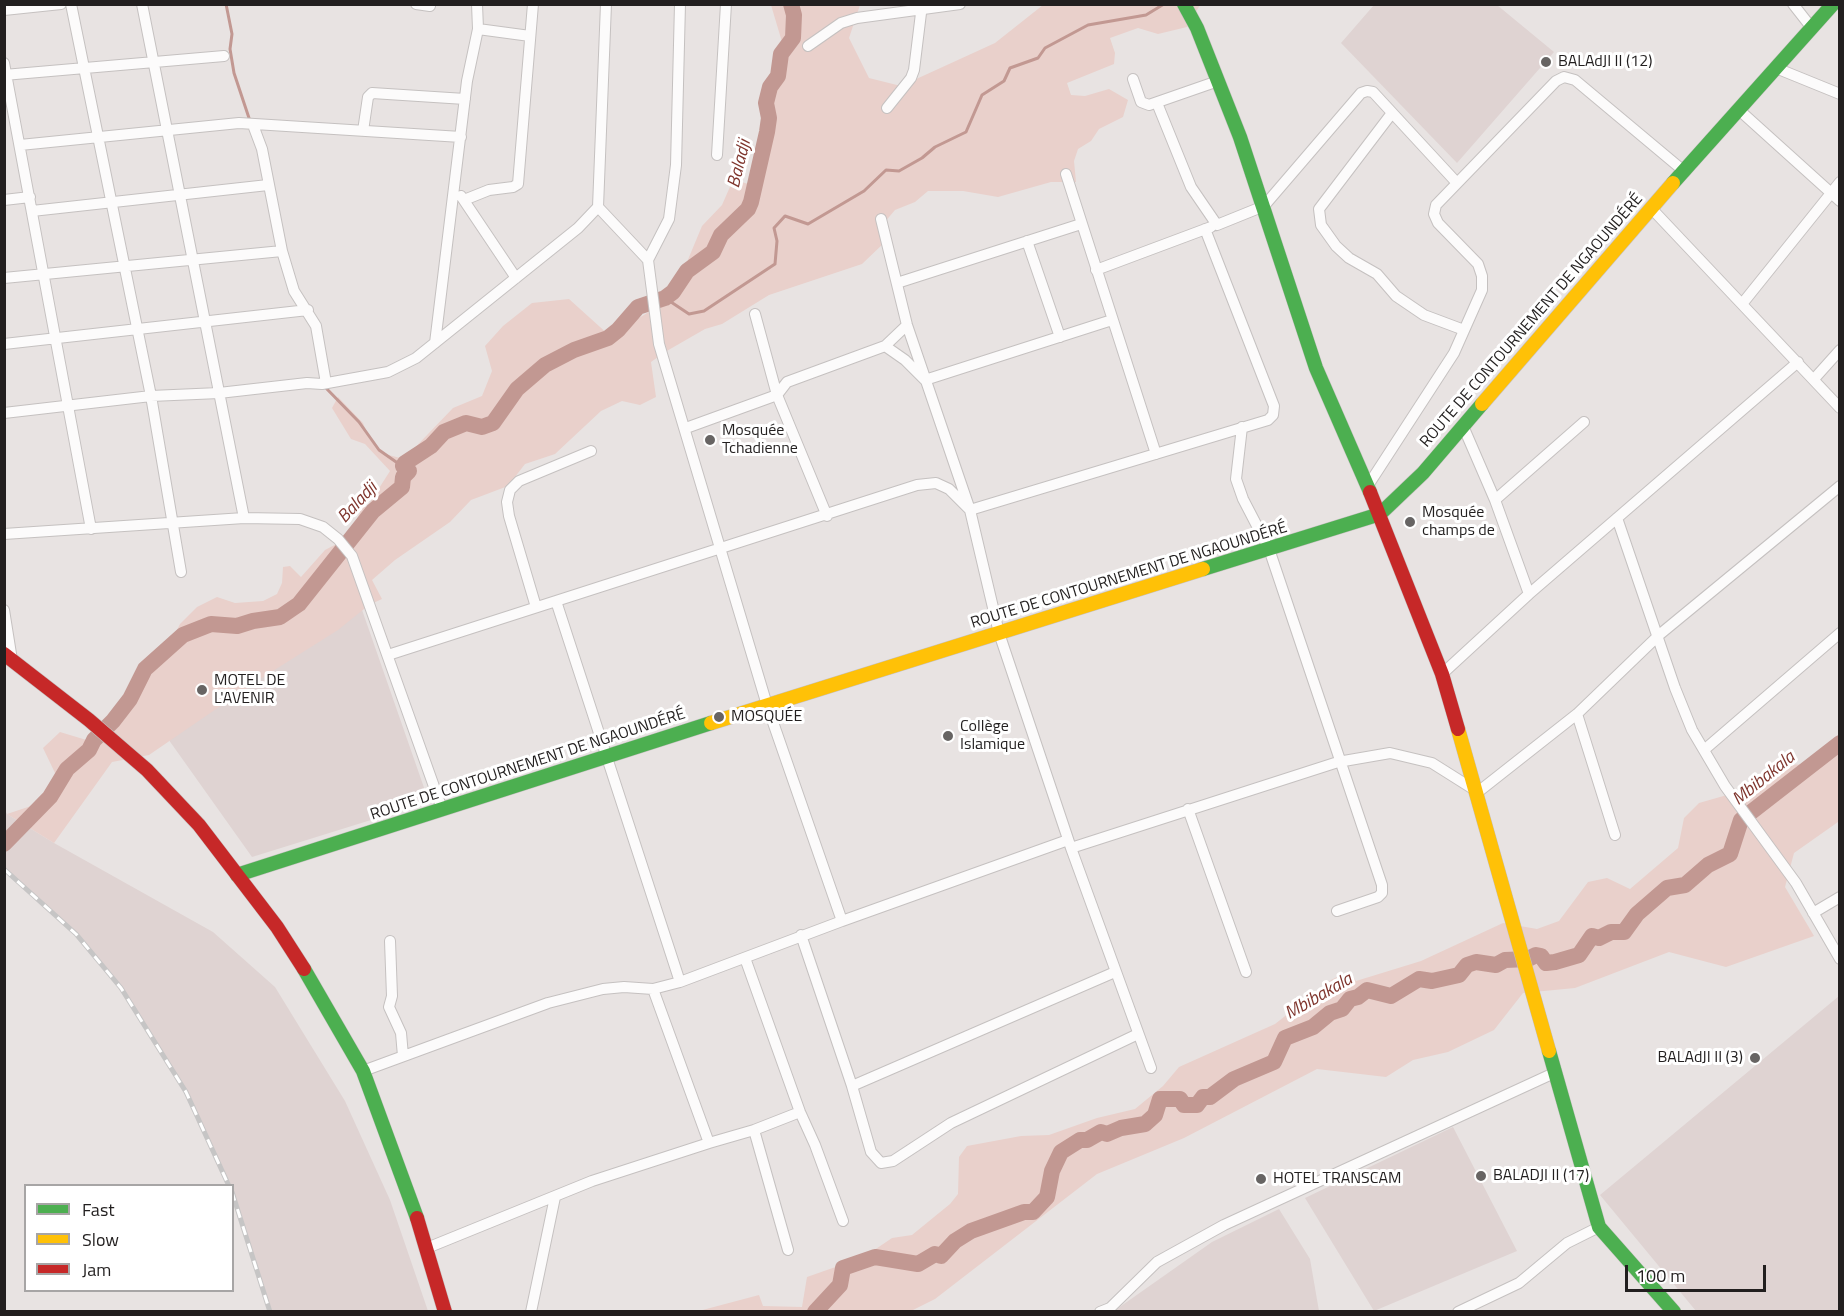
<!DOCTYPE html>
<html>
<head>
<meta charset="utf-8">
<style>
  body { margin:0 }
  #map { position:relative; width:1844px; height:1316px; overflow:hidden; background:#e8e3e2; font-family:"Titillium Web",sans-serif }
  canvas { display:block }
  .frame { position:absolute; inset:0; border:6px solid #221f1f; pointer-events:none }
  .legend { position:absolute; left:24px; top:1184px; width:210px; height:108px; box-sizing:border-box; background:#fff; border:2px solid #a7a5a5; margin:0; padding:8px 10px; list-style:none; font-size:18px; color:#221f1f }
  .legend li { display:flex; align-items:center; gap:12px; height:30px }
  .legend b { width:30px; border:2px solid #a7a5a5 }
  .scale { position:absolute; left:1625px; top:1265px; width:141px; height:27px; box-sizing:border-box; border:3px solid #221f1f; border-top:0; padding-left:8px; font-size:18px; line-height:21px; white-space:nowrap; color:#221f1f; -webkit-text-stroke:4px #fff; paint-order:stroke }
</style>
</head>
<body>
<div id="map">
<canvas width="1844" height="1316"></canvas>
<div class="frame"></div>
<ul class="legend">
<li><b style="height:8px;background:#4caf50"></b>Fast</li>
<li><b style="height:8px;background:#ffc107"></b>Slow</li>
<li><b style="height:8px;background:#c62828"></b>Jam</li>
</ul>
<div class="scale">100 m</div>
</div>
<script>
const ctx = document.querySelector('canvas').getContext('2d');
ctx.lineJoin = 'round';
function paint(path, color) { ctx.fillStyle = color; ctx.fill(path, 'evenodd'); }
const toPath = rows => new Path2D(rows.map(r => 'M' + r).join(''));
function stroke(path, color, width, dash) { ctx.strokeStyle = color; ctx.lineWidth = width; ctx.lineCap = dash ? 'butt' : 'round'; ctx.setLineDash(dash || []); ctx.stroke(path); }
function write(font, color, halo, rows, align = 'center') {
  ctx.font = font + ' "Titillium Web",sans-serif'; ctx.lineWidth = 6; ctx.setLineDash([]); ctx.textBaseline = 'middle'; ctx.strokeStyle = halo; ctx.fillStyle = color; for (const [text, x, y, turn = 0] of rows) {
    ctx.save(); ctx.translate(x, y); ctx.rotate((+turn || 0) * Math.PI / 180); ctx.textAlign = isNaN(turn) ? turn : align; if (halo) ctx.strokeText(text, 0, 0); ctx.fillText(text, 0, 0); ctx.restore();
  }
}
paint(toPath([
  [1497,5,1554,52,1457,163,1341,43,1374,5],
  [361,607,429,802,252,857,166,736],
  [4,808,7,814,54,843,213,932,275,987,345,1101,390,1200,428,1311,270,1311,232,1186,229,1185,186,1092,121,988,76,934,5,869],
  [1839,996,1839,1311,1696,1311,1600,1195],
  [1453,1127,1517,1251,1374,1311,1305,1198],
  [1279,1209,1310,1259,1319,1311,1114,1311,1212,1242]
]), '#dfd3d2');
paint(toPath([
  [771,5,860,5,849,38,869,78,901,86,995,43,1043,5,1200,5,1187,27,1158,34,1138,28,1110,38,1115,53,1114,64,1067,83,1071,95,1085,96,1109,89,1128,100,1123,117,1099,129,1091,141,1078,149,1074,161,1076,182,1051,182,998,197,963,191,928,191,915,202,895,210,884,223,884,243,862,264,769,295,722,324,705,329,665,352,651,362,656,397,640,405,622,401,601,411,555,454,525,464,508,486,471,500,450,522,395,560,372,580,382,599,369,605,338,630,257,681,149,755,112,762,54,843,7,814,46,801,56,775,43,748,60,732,93,742,114,722,161,662,180,624,197,607,217,597,235,603,263,601,277,594,282,583,283,567,290,566,301,577,325,550,344,540,354,526,362,507,367,507,390,471,365,444,351,439,332,408,338,397,363,423,369,438,381,453,404,459,453,408,482,396,492,371,485,346,503,326,532,303,569,299,610,336,668,300,682,274,702,226,722,205,733,180,749,184,759,165,765,83,785,52],
  [1839,739,1839,824,1838,822,1794,853,1785,887,1814,936,1726,967,1669,952,1575,988,1523,993,1494,1030,1448,1052,1413,1060,1386,1077,1317,1069,1184,1138,1097,1174,935,1299,911,1311,695,1312,759,1295,763,1306,802,1307,807,1277,864,1257,892,1238,912,1235,950,1204,958,1194,959,1157,967,1146,1021,1136,1049,1135,1097,1118,1135,1109,1163,1086,1179,1067,1275,1024,1331,980,1349,971,1356,981,1421,961,1503,923,1537,929,1559,921,1588,882,1607,878,1630,889,1678,848,1684,818,1699,803,1734,793,1768,777,1782,765,1811,764,1834,740]
]), '#e9d0cb');
stroke(toPath([
  [226,4,232,34,230,49,234,73,250,121],
  [665,298,689,314,704,311,775,264,777,241,774,228,785,216,808,224,864,191,886,170,899,171,922,158,935,147,966,132,982,95,1004,81,1010,68,1038,58,1045,48,1088,25,1146,15,1164,4],
  [325,387,359,422,379,450,409,471]
]), '#c29892', 3);
stroke(toPath([
  [4,844,50,797,67,769,89,750,94,740,113,721,130,699,145,669,183,635,211,624,237,626,253,621,280,617,299,604,373,511,402,487,403,477,409,471,403,466,405,463,431,446,444,432,466,423,482,427,493,423,517,389,545,365,574,350,608,338,618,330,638,307,665,298,673,292,687,271,713,252,721,235,748,209,751,202,767,132,769,118,766,103,770,87,778,76,781,54,793,38,794,15,791,4],
  [815,1312,840,1285,843,1268,875,1257,918,1264,935,1254,941,1256,955,1241,971,1231,1024,1212,1033,1212,1047,1197,1052,1171,1061,1152,1080,1140,1087,1140,1101,1132,1107,1134,1121,1128,1145,1124,1155,1115,1160,1099,1180,1099,1184,1105,1197,1105,1203,1097,1210,1097,1234,1079,1274,1062,1285,1038,1313,1027,1330,1013,1342,1009,1350,999,1358,997,1367,990,1391,996,1419,979,1432,981,1459,975,1467,965,1476,962,1496,965,1505,960,1528,959,1536,955,1541,956,1546,963,1555,962,1579,955,1592,936,1599,938,1611,932,1624,932,1637,914,1667,888,1685,885,1708,865,1730,854,1741,820,1840,743]
]), '#c29892', 16);
const street = toPath([
  [71,4,151,396,181,572],
  [142,4,244,518],
  [416,4,430,6],
  [680,4,676,165,669,219,648,260,659,344,767,705,842,921,1068,840],
  [1793,4,1811,27],
  [4,10,61,4],
  [478,29,530,36],
  [808,46,841,23,857,18,960,4],
  [4,63,91,529],
  [1776,68,1840,94],
  [4,75,224,56],
  [1133,79,1141,102,1149,105,1218,81],
  [1157,103,1191,187,1217,225,1264,206,1361,93,1367,91,1373,92,1457,183],
  [887,108,911,78,914,70,922,5],
  [1738,109,1840,201],
  [1392,113,1319,209,1321,225,1336,246,1349,258,1377,274,1396,296,1424,315,1464,330],
  [253,125,262,149,282,251,294,291,316,326,326,383],
  [363,131,368,97,372,93,465,99],
  [20,145,239,123,461,137],
  [717,155,726,4],
  [1066,174,1156,454],
  [461,196,516,278],
  [4,200,30,197],
  [464,200,489,190,513,187,518,184,533,4],
  [598,207,648,260],
  [1651,208,1840,408],
  [32,211,268,185],
  [881,219,907,325,970,510,999,633,1071,848,1151,1068],
  [1027,241,1060,337],
  [1096,270,1211,227],
  [4,278,282,251],
  [897,283,1081,224],
  [1742,304,1840,182],
  [755,314,777,395,827,516],
  [435,343,467,81,478,29,477,4],
  [4,344,308,310],
  [885,346,905,360,925,380,1112,320],
  [1814,379,1840,350],
  [4,413,151,396,219,393,307,383,322,384,388,372,416,358,578,228,598,207,606,4],
  [1463,426,1495,500,1529,594],
  [1242,427,1236,479,1243,499,1269,549,1382,885,1382,893,1378,897,1337,911],
  [686,428,777,395,787,382,885,346,907,325],
  [1367,487,1454,353,1482,290,1482,276,1478,264,1438,223,1434,214,1436,205,1556,81,1564,77,1575,80,1685,172],
  [1495,500,1584,422],
  [1617,518,1675,688,1692,730,1725,786,1796,883,1840,959],
  [4,534,244,518,300,519,323,527,338,539,352,556,442,809],
  [536,607,509,516,507,502,510,490,519,481,591,451],
  [4,610,12,660],
  [388,655,917,485,936,483,949,489,970,510,1268,420,1273,415,1274,406,1205,229],
  [1442,674,1529,594,1798,362],
  [1577,714,1615,835],
  [1704,750,1840,633],
  [1188,809,1246,972],
  [1071,848,1338,762,1390,753,1432,763,1478,792,1577,714,1659,635,1840,486],
  [1813,913,1840,897],
  [801,935,852,1086,871,1152,881,1163,893,1161,951,1123,1138,1034],
  [390,941,392,996,389,1007,401,1033,403,1056],
  [745,958,800,1112,815,1145,843,1221],
  [680,982,842,921],
  [653,989,709,1143,754,1130,800,1112],
  [363,1071,548,1003,603,989,624,987,653,989,680,982,556,601],
  [852,1086,1115,972],
  [754,1130,788,1250],
  [427,1248,592,1181,709,1143],
  [531,1312,555,1197],
  [1100,1312,1110,1308,1157,1262,1224,1225,1554,1073],
  [1458,1312,1519,1283,1567,1243,1599,1227]
]);
const fast = toPath([
  [1184,4,1197,28,1240,137,1316,368,1370,492],
  [1673,183,1833,4],
  [1203,569,1380,514,1423,473,1482,404],
  [237,875,711,723],
  [304,969,363,1071,417,1218],
  [1549,1051,1599,1227,1674,1312]
]);
const slow = toPath([
  [1482,404,1673,183],
  [711,723,1203,569],
  [1458,729,1549,1051]
]);
const jam = toPath([
  [1370,492,1442,674,1458,729],
  [4,654,89,720,147,770,199,825,277,927,304,969],
  [417,1218,445,1312]
]);
stroke(street, '#c5c1c0', 12);
stroke(fast, '#c5c1c0', 15);
stroke(slow, '#c5c1c0', 15);
stroke(jam, '#c5c1c0', 15);
stroke(street, '#fcfbfb', 10);
stroke(fast, '#4caf50', 14);
stroke(slow, '#ffc107', 14);
stroke(jam, '#c62828', 14);
const rail = toPath([
  [4,869,76,934,121,988,186,1092,229,1186],
  [232,1192,270,1312]
]);
stroke(rail, '#c6c5c5', 5);
stroke(rail, '#fff', 3, [9]);
for (const [x, y, r, color] of [
  [1546,62,6,"#676463"],
  [710,440,6,"#676463"],
  [1410,522,6,"#676463"],
  [202,690,6,"#676463"],
  [719,717,6,"#676463"],
  [948,736,6,"#676463"],
  [1755,1058,6,"#676463"],
  [1481,1176,6,"#676463"],
  [1261,1179,6,"#676463"]
]) { const dot = new Path2D(); dot.arc(x, y, r, 0, 2 * Math.PI); ctx.fillStyle = color; ctx.fill(dot); stroke(dot, '#fff', 2); }
write('16px', '#221f1f', '#fff', [
  ["BALAdJI II (12)",1558,62],
  ["Mosquée",722,431],
  ["Tchadienne",722,449],
  ["Mosquée",1422,513],
  ["champs de",1422,531],
  ["MOTEL DE",214,681],
  ["L'AVENIR",214,699],
  ["MOSQUÉE",731,717],
  ["Collège",960,727],
  ["Islamique",960,745],
  ["BALAdJI II (3)",1743,1058,"right"],
  ["BALADJI II (17)",1493,1176],
  ["HOTEL TRANSCAM",1273,1179]
], 'left');
write('16px', '#221f1f', '#fff', [
  ["ROUTE DE CONTOURNEMENT DE NGAOUNDÉRÉ",1532,321,-49],
  ["ROUTE DE CONTOURNEMENT DE NGAOUNDÉRÉ",1129,576,-17],
  ["ROUTE DE CONTOURNEMENT DE NGAOUNDÉRÉ",528,765,-18]
]);
write('italic 18px', '#7f352d', '#fff', [
  ["Baladji",740,164,-76],
  ["Baladji",358,503,-47],
  ["Mbibakala",1764,779,-39],
  ["Mbibakala",1319,997,-30]
]);
</script>
</body>
</html>
